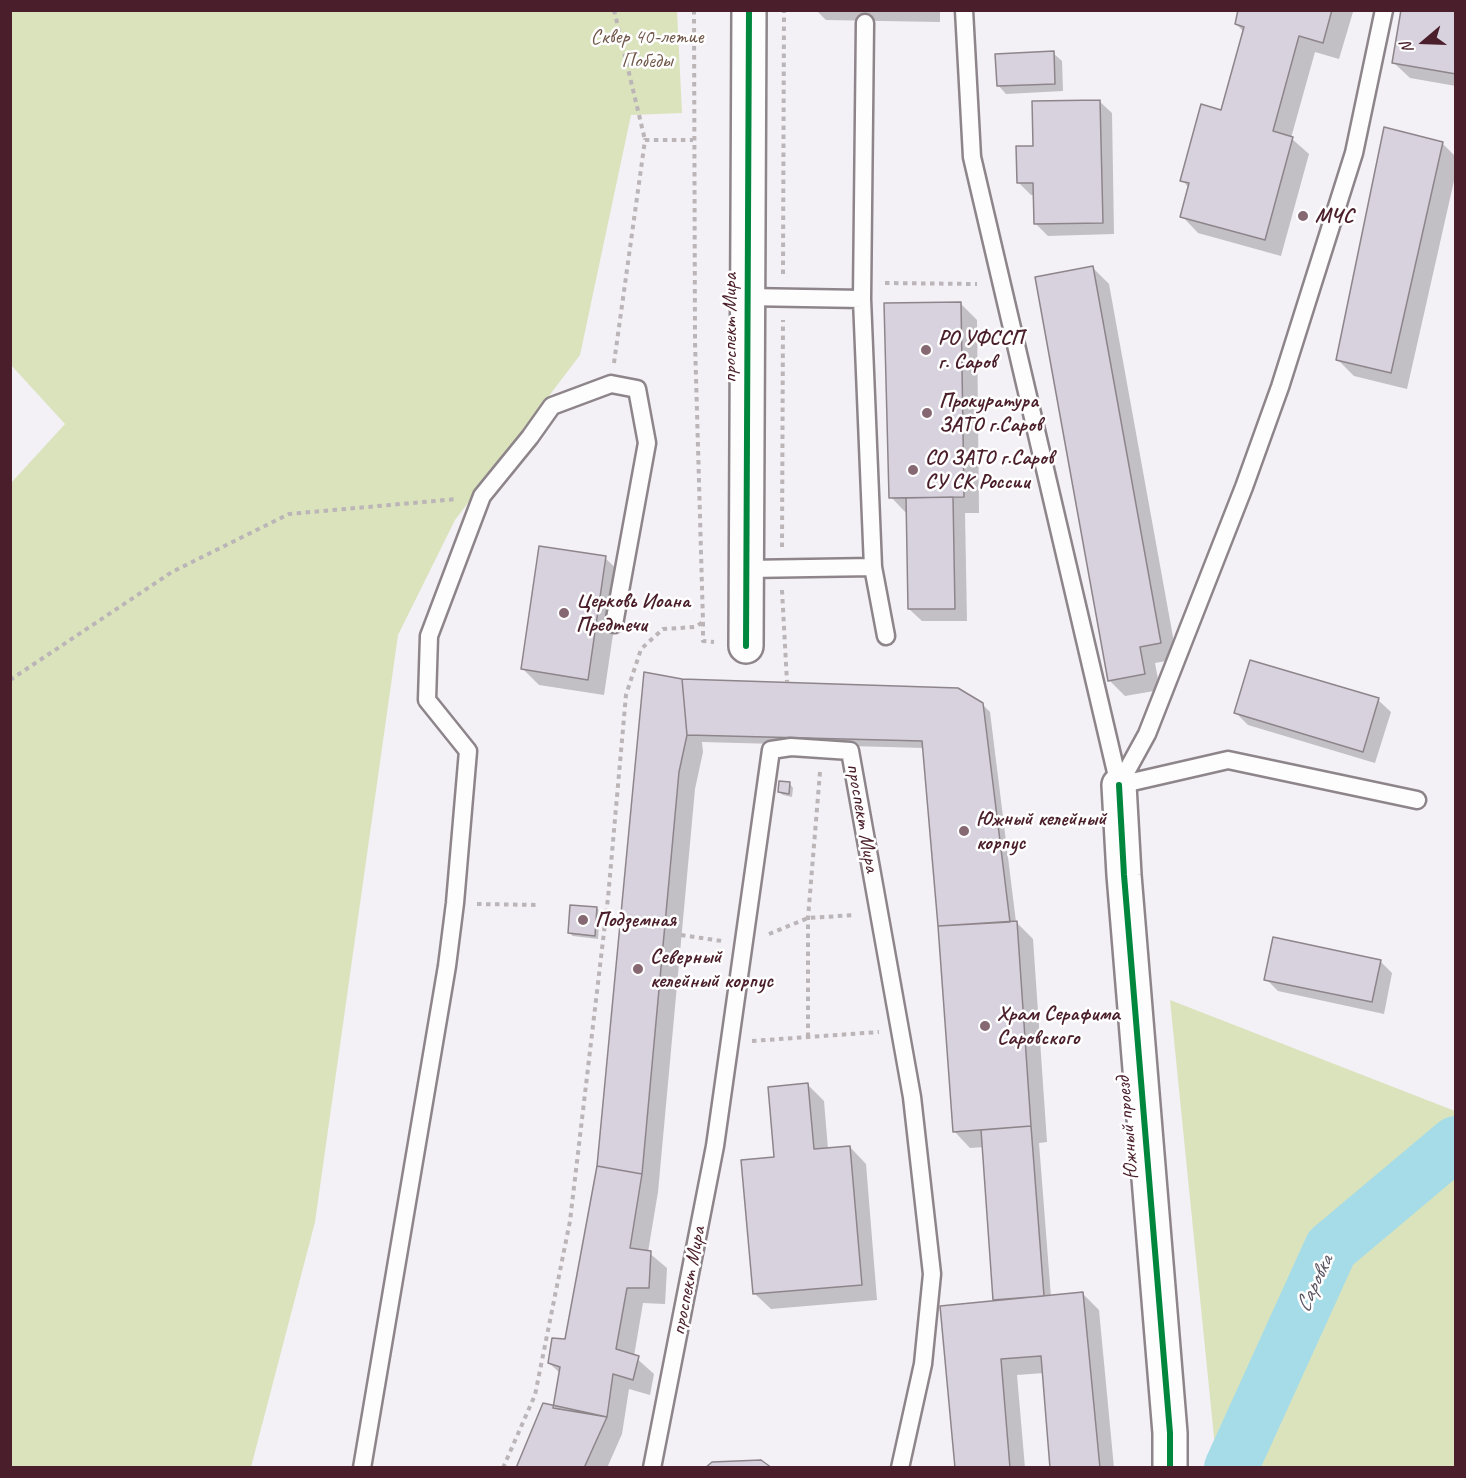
<!DOCTYPE html>
<html>
<head>
<meta charset="utf-8">
<style>
  body { margin:0 }
  #map { position:relative; width:1466px; height:1478px; overflow:hidden; background:#f3f0f6; font-family:Caveat,sans-serif }
  canvas { display:block }
  .frame { position:absolute; inset:0; border:12px solid #4a1f2b; pointer-events:none }
  .north { position:absolute; left:1394px; top:12px; width:60px; height:60px; -webkit-text-stroke:4px #fff; paint-order:stroke; rotate:251deg; font-size:16px; font-weight:700; line-height:24px; text-align:center; color:#4a1f2b }
  .north::after { content:''; display:block; margin:auto; width:21px; height:27px; background:#4a1f2b; clip-path:polygon(50% 0,100% 100%,50% 72%,0 100%) }
</style>
</head>
<body>
<div id="map">
<canvas width="1466" height="1478"></canvas>
<div class="frame"></div>
<div class="north">N</div>
</div>
<script>
const ctx = document.querySelector('canvas').getContext('2d');
ctx.lineJoin = 'round';
function paint(path, color) { ctx.fillStyle = color; ctx.fill(path, 'evenodd'); }
const toPath = rows => new Path2D(rows.map(r => 'M' + r).join(''));
function stroke(path, color, width, dash) { ctx.strokeStyle = color; ctx.lineWidth = width; ctx.lineCap = dash ? 'butt' : 'round'; ctx.setLineDash(dash || []); ctx.stroke(path); }
function write(font, color, halo, rows, align = 'center') {
  ctx.font = font + ' Caveat,sans-serif'; ctx.lineWidth = 5; ctx.setLineDash([]); ctx.textBaseline = 'middle'; ctx.strokeStyle = halo; ctx.fillStyle = color; for (const [text, x, y, turn = 0] of rows) {
    ctx.save(); ctx.translate(x, y); ctx.rotate((+turn || 0) * Math.PI / 180); ctx.textAlign = isNaN(turn) ? turn : align; if (halo) ctx.strokeText(text, 0, 0); ctx.fillText(text, 0, 0); ctx.restore();
  }
}
paint(toPath([
  [11,11,677,11,682,113,631,115,580,355,455,520,398,635,315,1222,251,1467,11,1467,11,483,65,424,11,365],
  [1170,1000,1455,1111,1455,1467,1217,1467]
]), '#dbe3bd');
paint(toPath([
  [816,10,940,10,940,22,826,20],
  [1240,10,1353,12,1339,59,1315,52,1291,138,1309,154,1281,256,1198,233,1182,216,1189,188,1182,180,1222,112,1244,32,1236,24],
  [1456,10,1456,86,1410,78,1393,62],
  [1053,53,1062,61,1063,91,1006,94,998,85],
  [1099,101,1112,113,1114,234,1048,236,1036,224,1035,195,1031,195,1018,182,1035,148],
  [1442,143,1456,157,1456,172,1407,389,1354,376,1338,360],
  [1093,268,1109,284,1177,659,1155,663,1160,690,1125,696,1109,680],
  [960,303,977,320,979,513,965,513,967,621,922,621,909,609,908,515,891,497],
  [605,558,622,574,604,695,539,685,523,669],
  [682,680,982,704,990,712,1016,922,1033,939,1047,1142,1039,1143,1051,1297,1083,1294,1099,1310,1114,1468,1052,1468,1044,1373,1017,1375,1025,1468,957,1468,997,1302,984,1147,970,1148,954,1131,924,748,702,742,703,752,695,789,658,1192,648,1252,667,1268,665,1304,643,1303,634,1356,654,1374,650,1395,629,1389,622,1434,607,1468,517,1468,554,1410,560,1373,549,1363,566,1341],
  [1378,700,1391,712,1375,763,1248,725,1235,712],
  [790,784,793,788,792,797,783,795,779,792],
  [597,908,600,912,598,939,573,936,569,933],
  [1380,961,1392,973,1384,1014,1278,991,1266,979],
  [808,1085,824,1101,828,1149,850,1147,866,1164,877,1300,771,1309,754,1293,776,1158]
]), '#0003');
stroke(toPath([
  [1231,1468,1331,1248,1456,1143]
]), '#a5dce7', 54);
const building = toPath([
  [1238,10,1332,10,1323,43,1299,36,1273,131,1293,137,1265,240,1180,217,1189,183,1180,181,1201,104,1221,110,1244,27,1235,24,1238,10],
  [1401,10,1456,10,1456,74,1392,63,1401,10],
  [1054,51,1055,84,997,86,995,54,1054,51],
  [1100,100,1103,223,1034,224,1033,183,1017,183,1016,146,1033,146,1032,101,1100,100],
  [1384,127,1443,142,1391,373,1336,360,1384,127],
  [1093,266,1161,643,1140,647,1145,674,1108,681,1035,277,1093,266],
  [961,302,964,497,889,498,884,303,961,302],
  [953,497,955,609,908,609,906,498,953,497],
  [539,546,606,556,588,680,521,669,539,546],
  [1250,660,1379,698,1363,752,1234,713,1250,660],
  [644,672,682,679,687,735,679,772,642,1174,597,1166,644,672],
  [682,679,958,688,983,703,1010,922,938,926,922,741,687,735,682,679],
  [779,781,790,782,789,794,778,792,779,781],
  [570,905,597,907,595,936,568,933,570,905],
  [1017,921,1031,1126,953,1132,938,926,1017,921],
  [1273,937,1381,960,1372,1002,1264,980,1273,937],
  [808,1083,814,1149,850,1146,862,1285,753,1294,741,1160,774,1157,768,1087,808,1083],
  [1031,1126,1044,1296,993,1300,981,1130,1031,1126],
  [597,1166,642,1174,630,1248,651,1251,649,1288,627,1288,616,1349,639,1356,633,1380,613,1374,607,1417,553,1408,560,1367,548,1363,552,1338,565,1339,597,1166],
  [1083,1292,1100,1468,1050,1468,1041,1356,1001,1359,1010,1468,955,1468,940,1306,1083,1292],
  [543,1403,607,1417,584,1468,516,1468,543,1403],
  [761,1460,772,1468,705,1468,712,1462,761,1460]
]);
paint(building, '#d7d2de');
stroke(building, '#8e858a', 1.5);
const lane = toPath([
  [964,10,972,157,1119,785],
  [865,23,862,299,873,567,886,636],
  [746,297,862,299],
  [747,569,873,567],
  [1119,785,1147,734,1244,487,1280,387,1354,153,1384,10],
  [1119,785,1228,760,1417,800],
  [362,1468,447,966,455,903,468,751,427,700,429,636,482,496,530,437,552,406,611,384,637,389,647,443,614,624],
  [652,1468,715,1146,771,750,791,747,850,751,912,1097,932,1274,923,1364,900,1468]
]);
const street = toPath([
  [746,646,749,10],
  [1119,785,1124,875,1170,1433,1170,1468]
]);
stroke(lane, '#8e858a', 21);
stroke(street, '#8e858a', 38);
stroke(toPath([
  [614,10,645,140],
  [694,10,695,342,703,622,703,641,714,642],
  [783,274,784,10],
  [885,283,977,284],
  [614,363,645,140,693,140],
  [782,547,783,320],
  [782,590,787,682],
  [10,680,172,572,289,514,457,499],
  [477,904,540,905],
  [769,934,808,918,855,915],
  [681,935,722,941],
  [808,1037,808,918,820,772],
  [752,1041,879,1032],
  [503,1468,535,1395,570,1221,608,898,626,695,641,649,663,629,695,627,703,622]
]), '#bbb5b8', 4, [4.5, 4.5]);
stroke(lane, '#fdfdfe', 16);
stroke(street, '#fdfdfe', 33);
stroke(toPath([
  [746,646,749,10],
  [1119,785,1124,875,1170,1433,1170,1468]
]), '#00873e', 6);
for (const [x, y, r, color] of [
  [1303,216,6,"#856872"],
  [926,350,6,"#856872"],
  [927,413,6,"#856872"],
  [913,470,6,"#856872"],
  [564,613,6,"#856872"],
  [964,831,6,"#856872"],
  [583,920,6,"#856872"],
  [638,969,6,"#856872"],
  [985,1026,6,"#856872"]
]) { const dot = new Path2D(); dot.arc(x, y, r, 0, 2 * Math.PI); ctx.fillStyle = color; ctx.fill(dot); stroke(dot, '#fff', 2); }
write('21px', '#705749', '#fff', [
  ["Сквер 40-летие",647,37],
  ["Победы",647,61]
]);
write('bold 21px', '#4a1f2b', '#fff', [
  ["МЧС",1315,216],
  ["РО УФССП",938,338],
  ["г. Саров",938,362],
  ["Прокуратура",939,401],
  ["ЗАТО г.Саров",939,425],
  ["СО ЗАТО г.Саров",925,458],
  ["СУ СК России",925,482],
  ["Церковь Иоана",576,601],
  ["Предтечи",576,625],
  ["Южный келейный",976,819],
  ["корпус",976,843],
  ["Подземная",595,920],
  ["Северный",650,957],
  ["келейный корпус",650,981],
  ["Храм Серафима",997,1014],
  ["Саровского",997,1038]
], 'left');
write('21px', '#4a1f2b', '#fff', [
  ["проспект Мира",730,328,-90],
  ["проспект Мира",862,818,80],
  ["Южный проезд",1128,1128,-95],
  ["проспект Мира",689,1281,-79]
]);
write('italic 22px', '#5b5562', '#fff', [
  ["Саровка",1315,1284,-65]
]);
</script>
</body>
</html>
